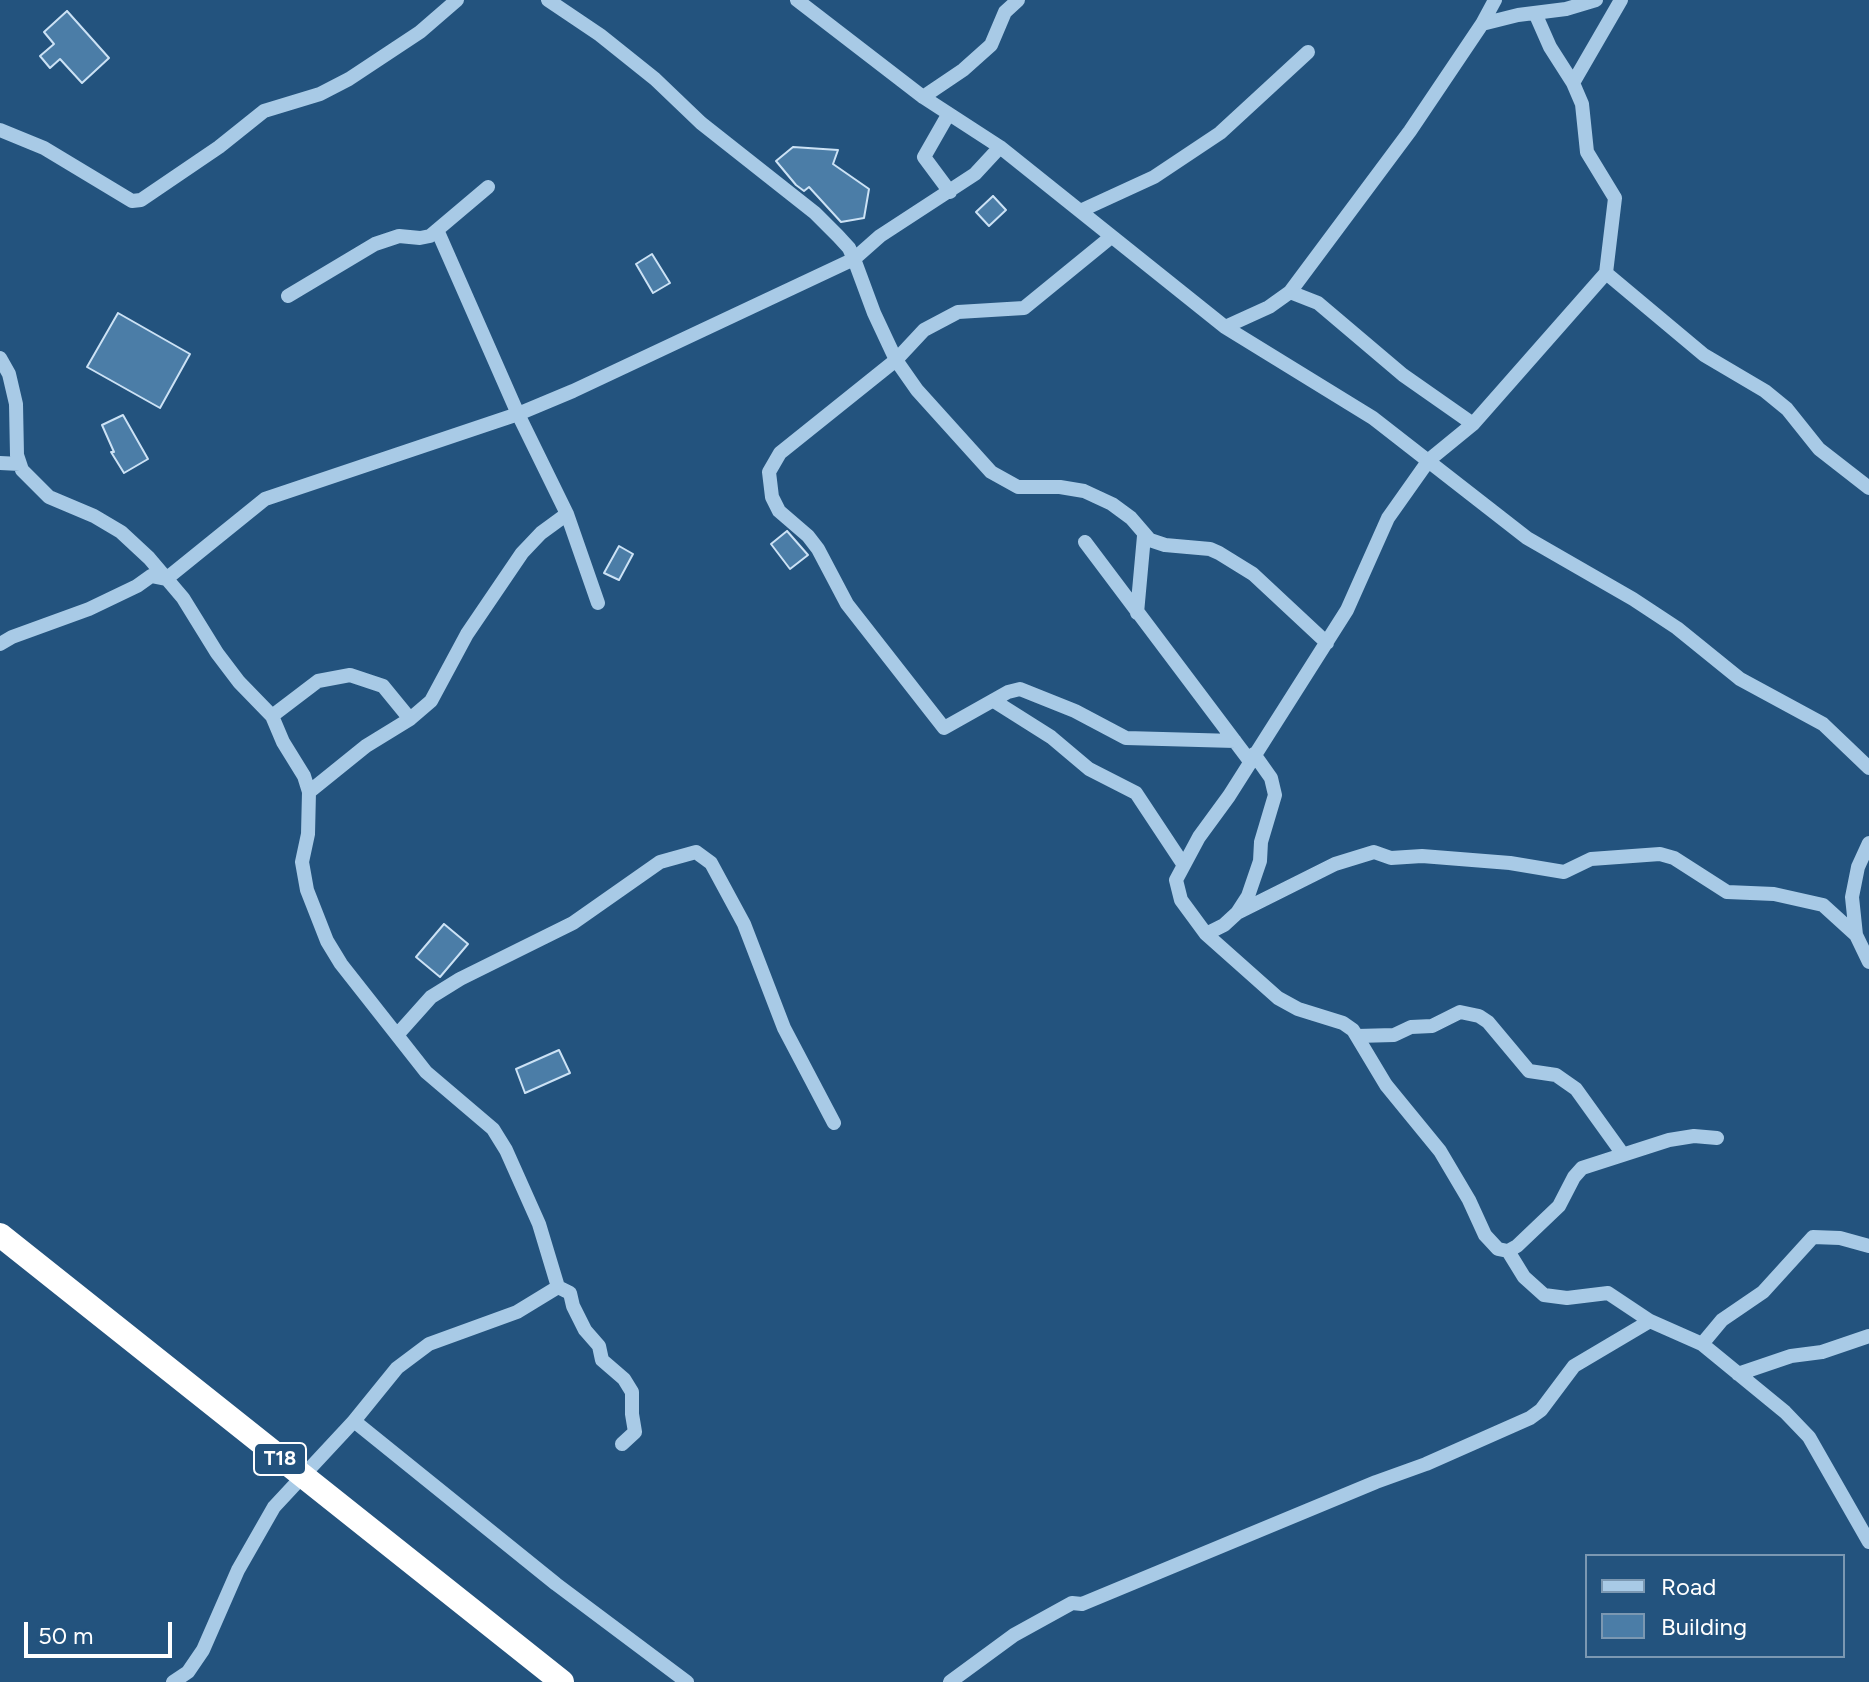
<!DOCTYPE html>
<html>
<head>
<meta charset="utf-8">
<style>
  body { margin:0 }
  #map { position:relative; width:1869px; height:1682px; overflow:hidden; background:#23537e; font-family:Figtree,sans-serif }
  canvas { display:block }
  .legend { position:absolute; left:1585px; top:1554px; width:260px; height:104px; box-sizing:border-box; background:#23537e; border:2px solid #7b98b2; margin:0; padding:10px 14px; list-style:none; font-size:24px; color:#fff }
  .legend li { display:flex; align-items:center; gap:16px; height:40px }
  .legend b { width:40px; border:2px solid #7b98b2 }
  .scale { position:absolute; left:24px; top:1622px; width:148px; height:36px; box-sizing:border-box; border:4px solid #fff; border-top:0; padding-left:10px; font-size:24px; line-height:28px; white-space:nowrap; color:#fff; -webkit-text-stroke:6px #23537e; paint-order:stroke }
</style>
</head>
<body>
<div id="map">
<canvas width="1869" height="1682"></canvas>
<ul class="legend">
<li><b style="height:10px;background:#a8cae6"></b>Road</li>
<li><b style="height:22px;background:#4b7da7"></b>Building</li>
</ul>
<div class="scale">50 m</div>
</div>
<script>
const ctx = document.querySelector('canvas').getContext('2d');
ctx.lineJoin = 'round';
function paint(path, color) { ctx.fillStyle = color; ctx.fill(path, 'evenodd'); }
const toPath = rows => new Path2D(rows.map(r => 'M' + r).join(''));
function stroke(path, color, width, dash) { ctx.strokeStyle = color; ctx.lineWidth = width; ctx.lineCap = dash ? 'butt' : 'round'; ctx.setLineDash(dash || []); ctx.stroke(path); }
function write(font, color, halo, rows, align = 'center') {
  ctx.font = font + ' Figtree,sans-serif'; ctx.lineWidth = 6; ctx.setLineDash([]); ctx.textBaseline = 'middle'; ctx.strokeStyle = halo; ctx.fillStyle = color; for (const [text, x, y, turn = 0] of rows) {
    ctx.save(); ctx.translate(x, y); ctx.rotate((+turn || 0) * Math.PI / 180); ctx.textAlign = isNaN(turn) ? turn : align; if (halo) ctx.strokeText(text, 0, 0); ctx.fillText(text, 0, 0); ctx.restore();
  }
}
const building = toPath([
  [67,11,109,58,82,83,60,59,50,68,40,56,54,44,44,32,67,11],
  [793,147,838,150,833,164,869,189,864,218,841,222,809,187,804,191,796,185,776,161,793,147],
  [993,196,1006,210,989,226,976,212,993,196],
  [652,254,670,283,653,293,636,264,652,254],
  [118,313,190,354,160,408,87,367,118,313],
  [123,415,148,459,124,473,111,452,114,452,102,425,123,415],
  [787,531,808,555,790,569,771,544,787,531],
  [619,546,633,554,619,580,604,573,619,546],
  [444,924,468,944,440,977,416,957,444,924],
  [559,1050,570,1073,525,1093,516,1069,559,1050]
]);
paint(building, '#4b7da7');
stroke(building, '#cce2f5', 2);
stroke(toPath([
  [548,0,600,35,655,79,701,123,815,213,838,236,849,248,854,259,874,313,896,360,917,390,991,472,1018,487,1060,487,1084,491,1112,504,1131,518,1150,540,1165,545,1210,549,1219,553,1253,574,1327,643],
  [797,0,923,97,1000,147,1225,327,1373,418,1527,538,1633,599,1677,628,1740,679,1823,724,1869,768],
  [1535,13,1550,47,1573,83,1582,104,1587,152,1615,198,1606,273,1473,424,1429,460,1388,518,1347,610,1229,796,1199,837,1176,880,1181,900,1206,934,1278,998,1298,1009,1343,1023,1353,1030,1386,1085,1440,1151,1469,1200,1485,1235,1498,1249,1508,1251,1517,1246,1559,1206,1574,1177,1582,1168,1669,1140,1694,1136,1717,1138],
  [1482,24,1518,15,1566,9,1596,0],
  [1573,83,1621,0],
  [923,97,963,70,991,45,1005,12,1018,0],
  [948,115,924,157,950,192],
  [0,130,44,148,132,201,141,200,219,147,264,111,320,94,349,79,420,32,457,0],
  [1080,211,1154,177,1220,133,1308,52],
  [438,232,518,414,567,514,598,603],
  [1111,237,1024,308,958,312,924,330,896,360,780,453,769,472,772,497,779,511,808,536,818,549,847,604,944,728,1008,692,1020,689,1075,711,1126,738,1235,741],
  [1606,273,1704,355,1765,391,1787,409,1819,449,1869,488],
  [1290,292,1318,303,1403,375,1473,424],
  [288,296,375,244,399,236,420,238,430,236,488,187],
  [1225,327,1269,307,1290,292,1410,131,1482,24,1495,0],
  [0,358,9,374,16,404,17,455,22,470,49,497,94,516,121,532,149,558,183,598,217,653,239,682,272,716,283,742,304,776,309,792,308,834,302,862,307,890,327,941,341,964,426,1072,493,1129,506,1150,539,1224,558,1287,517,1312,429,1344,397,1368,354,1421,274,1507,238,1570,203,1650,188,1672,173,1682],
  [0,463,20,464],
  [1085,542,1249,760],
  [1137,613,1144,536],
  [0,644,12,637,89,609,137,586,151,576,166,579,265,499,518,414,573,391,854,259,880,236,975,174,1000,147],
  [994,701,1051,737,1089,769,1136,793,1183,864],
  [272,716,318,681,350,675,383,686,410,719],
  [309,792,366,746,410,719,431,701,467,634,522,553,541,533,567,514],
  [1869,843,1858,867,1852,897,1856,935,1869,962],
  [1237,913,1335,864,1374,852,1391,858,1422,856,1510,863,1564,872,1591,859,1660,854,1674,858,1727,892,1774,894,1823,905,1856,935],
  [1206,934,1224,925,1237,913,1248,896,1260,861,1261,842,1275,795,1271,778,1254,754],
  [397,1035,431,997,460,979,573,923,660,862,696,852,711,863,744,924,784,1028,834,1123],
  [1357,1036,1394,1035,1411,1027,1432,1026,1460,1012,1479,1016,1488,1022,1529,1071,1556,1075,1576,1089,1622,1153],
  [1508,1251,1524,1277,1544,1295,1567,1298,1608,1293,1650,1321,1702,1344,1785,1412,1809,1437,1869,1542],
  [558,1287,570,1293,573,1306,585,1330,599,1346,602,1360,624,1379,632,1392,632,1414,635,1432,622,1444],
  [1702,1344,1722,1320,1763,1292,1813,1237,1840,1238,1869,1246],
  [1738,1374,1791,1356,1822,1352,1869,1336],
  [354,1421,556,1584,687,1682],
  [950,1682,1014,1635,1072,1603,1082,1604,1376,1482,1426,1464,1530,1418,1541,1410,1574,1366,1650,1321]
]), '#a8cae6', 14);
stroke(toPath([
  [0,1235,562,1682]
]), '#fff', 24);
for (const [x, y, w] of [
  [280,1459,52]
]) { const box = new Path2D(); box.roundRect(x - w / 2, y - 16, w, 32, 6); ctx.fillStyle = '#23537e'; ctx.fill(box); stroke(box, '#fff', 2); }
write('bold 20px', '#fff', null, [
  ["T18",280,1459]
]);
</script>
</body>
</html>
